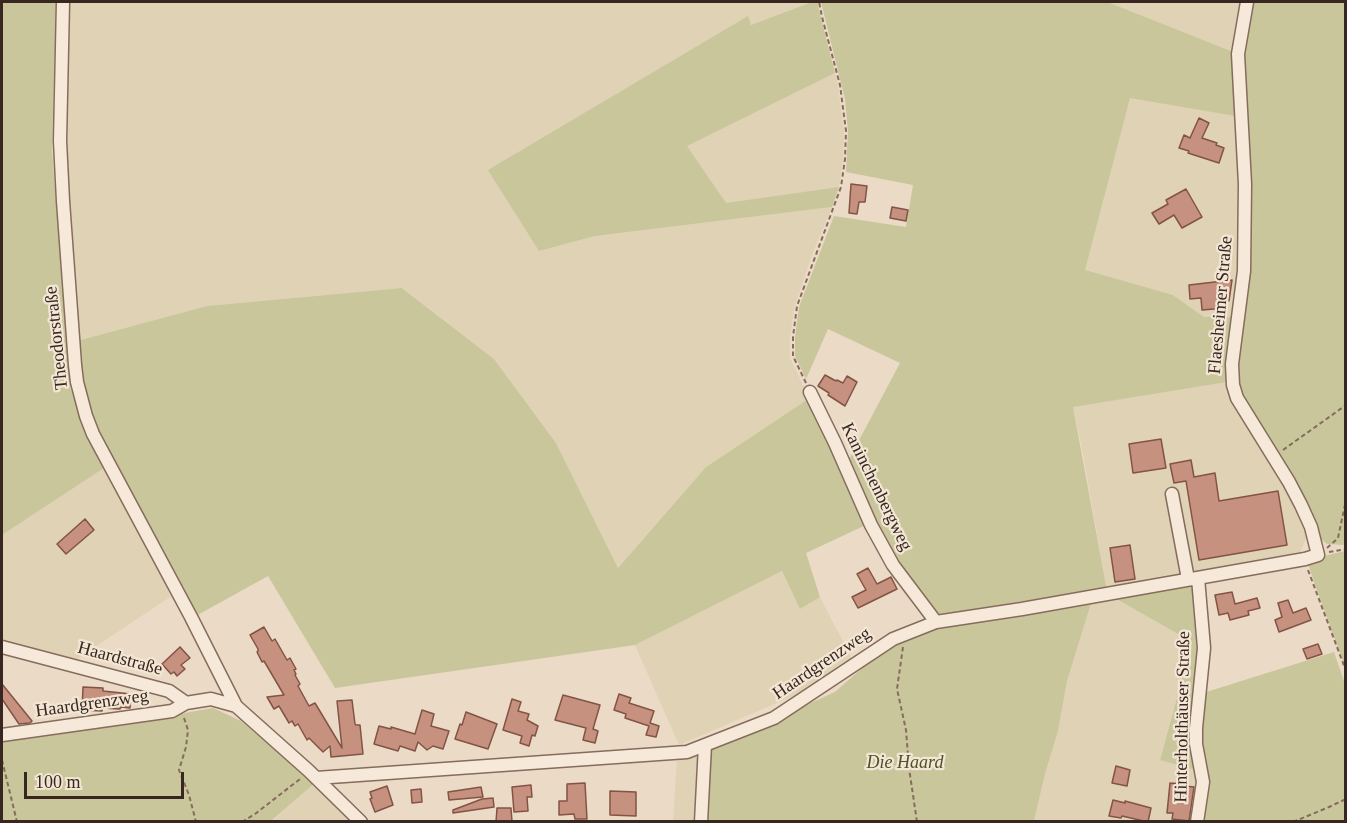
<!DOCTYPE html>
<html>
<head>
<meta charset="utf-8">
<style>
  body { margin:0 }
  #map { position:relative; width:1347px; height:823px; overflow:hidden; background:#ebdac6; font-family:"Times New Roman",serif }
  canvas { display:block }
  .frame { position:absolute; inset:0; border:3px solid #372720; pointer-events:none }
  .scale { position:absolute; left:24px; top:772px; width:160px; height:27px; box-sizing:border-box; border:3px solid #372720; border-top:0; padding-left:8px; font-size:18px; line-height:21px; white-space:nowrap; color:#372720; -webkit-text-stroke:4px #f3e6d5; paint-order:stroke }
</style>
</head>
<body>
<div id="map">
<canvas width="1347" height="823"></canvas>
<div class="frame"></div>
<div class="scale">100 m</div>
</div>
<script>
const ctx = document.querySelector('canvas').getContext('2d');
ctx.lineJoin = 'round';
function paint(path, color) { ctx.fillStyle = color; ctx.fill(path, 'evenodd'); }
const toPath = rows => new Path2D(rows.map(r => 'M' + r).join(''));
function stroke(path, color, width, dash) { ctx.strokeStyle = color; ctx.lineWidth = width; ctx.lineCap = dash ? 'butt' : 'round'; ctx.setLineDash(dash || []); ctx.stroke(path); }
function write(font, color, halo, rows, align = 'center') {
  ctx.font = font + ' "Times New Roman",serif'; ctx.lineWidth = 4.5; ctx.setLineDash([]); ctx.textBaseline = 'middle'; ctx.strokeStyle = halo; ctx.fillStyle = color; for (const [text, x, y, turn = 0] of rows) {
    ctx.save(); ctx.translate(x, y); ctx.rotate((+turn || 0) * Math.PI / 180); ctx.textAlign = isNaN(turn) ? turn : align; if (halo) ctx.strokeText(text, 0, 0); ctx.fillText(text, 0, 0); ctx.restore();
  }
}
paint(toPath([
  [68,2,812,2,751,25,748,17,539,251,595,236,832,207,812,255,794,308,790,339,790,358,807,393,811,397,706,467,618,568,556,443,494,359,403,288,207,306,77,341,67,201,65,84],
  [1110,2,1245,2,1236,53,1110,3],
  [835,73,838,86,844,131,843,160,839,187,726,204,686,146],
  [1130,97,1241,117,1244,185,1235,317,1204,317,1173,295,1084,271],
  [1227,382,1231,395,1296,506,1307,537,1300,552,1107,591,1083,454,1073,406],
  [104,468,161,567,170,597,74,661,7,643,2,640,2,535],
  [782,571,800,609,820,597,854,663,807,690,679,745,635,645],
  [1113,597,1192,642,1160,759,1200,771,1196,821,1034,822,1045,774,1058,731,1067,681,1092,600],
  [704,747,698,821,673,822,677,756],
  [315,783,353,822,271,822]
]), '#e0d2b4');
paint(toPath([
  [2,2,56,2,52,149,70,388,104,468,2,535],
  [812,2,817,2,835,73,687,146,726,203,839,187,832,207,595,236,539,251,488,170,748,16,751,25],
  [821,2,1110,2,1110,3,1236,53,1241,117,1130,98,1085,270,1173,295,1204,317,1235,317,1227,382,1073,407,1107,591,937,620,895,564,847,463,900,363,828,329,806,379,795,356,795,337,799,307,834,216,906,227,913,185,846,172,848,131,845,99],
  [1249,2,1345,2,1345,545,1327,544,1317,536,1237,395,1233,362,1242,296,1241,54],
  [402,288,494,359,556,443,618,568,706,467,811,397,868,524,806,553,820,597,800,609,782,571,635,645,335,688,268,576,194,617,96,433,79,365,77,341,207,306],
  [1345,551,1345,667,1315,585,1307,560],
  [1195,582,1201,648,1200,771,1160,760,1192,642,1113,597],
  [1092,600,1067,681,1058,731,1045,774,1034,821,702,822,707,747,775,719,835,692,894,640,936,622],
  [1334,652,1345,684,1345,821,1199,822,1201,760,1200,694],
  [213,708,241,721,315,783,271,821,2,822,2,739,174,715]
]), '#c9c69b');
const building = toPath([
  [1199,118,1209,123,1202,138,1217,143,1216,145,1224,148,1219,163,1188,153,1189,151,1179,148,1184,135,1190,138,1199,118],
  [851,184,867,186,865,202,859,202,857,214,849,213,851,184],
  [1186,189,1202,217,1182,228,1174,215,1159,224,1152,213,1168,204,1166,200,1186,189],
  [892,207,908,210,906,221,890,218,892,207],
  [1232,280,1229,301,1225,301,1226,308,1202,310,1201,298,1190,299,1189,285,1232,280],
  [825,375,836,381,837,380,843,383,847,376,857,382,845,406,828,395,829,393,818,386,825,375],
  [1161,439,1166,468,1133,473,1129,444,1161,439],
  [1191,460,1194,477,1215,473,1219,501,1278,491,1287,545,1199,560,1186,481,1174,483,1170,464,1191,460],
  [85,519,94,530,66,554,57,544,85,519],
  [1130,545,1135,579,1115,582,1110,548,1130,545],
  [868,568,877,584,891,577,897,589,858,608,852,597,866,590,857,574,868,568],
  [1232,592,1235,604,1257,598,1260,608,1248,611,1249,615,1230,620,1228,613,1219,615,1215,595,1232,592],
  [1288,600,1293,613,1306,608,1311,620,1279,632,1275,620,1282,617,1278,603,1288,600],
  [264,627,272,641,275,639,287,660,290,658,296,669,294,670,296,674,295,675,300,684,298,686,309,706,315,703,342,748,337,701,352,700,355,724,356,725,360,725,363,754,331,757,330,746,323,752,309,738,307,740,298,724,295,726,292,721,289,723,279,706,274,709,267,697,284,695,264,661,262,662,257,652,258,651,258,649,250,635,264,627],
  [1318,644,1322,654,1307,659,1303,649,1318,644],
  [180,647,190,658,181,665,185,669,177,676,174,672,171,674,162,664,180,647],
  [2,684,32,721,30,723,19,724,2,699,2,684],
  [83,687,103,688,103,691,131,694,130,708,121,707,120,709,102,708,102,711,82,710,83,687],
  [619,694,631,698,629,703,654,711,650,723,659,726,656,737,646,735,649,726,625,718,626,714,614,710,619,694],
  [563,695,600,705,593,729,598,731,595,743,583,740,586,728,555,720,563,695],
  [512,699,521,702,518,711,529,714,527,720,538,726,535,736,532,735,529,746,520,743,522,736,503,730,512,699],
  [422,710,434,714,431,726,449,731,443,749,433,746,427,750,418,742,415,751,400,746,398,751,374,744,379,726,391,729,391,727,415,734,422,710],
  [466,712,497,724,488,749,455,739,460,724,462,725,466,712],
  [1116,766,1130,770,1127,786,1112,783,1116,766],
  [585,783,587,819,575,819,574,814,559,815,559,801,567,801,567,784,585,783],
  [1170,783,1185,784,1185,786,1194,787,1189,821,1172,819,1173,813,1167,813,1170,783],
  [531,785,532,797,527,797,528,811,514,812,512,787,531,785],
  [387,786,393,805,375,812,370,799,372,798,370,792,387,786],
  [481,787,483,797,449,800,448,792,481,787],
  [421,789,422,802,412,803,411,790,421,789],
  [610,791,636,792,636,816,610,815,610,791],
  [493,798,494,807,453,813,453,810,482,799,493,798],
  [1113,800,1125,803,1125,801,1151,808,1148,822,1122,816,1121,818,1109,816,1113,800],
  [497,808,511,808,512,822,496,822,497,808]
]);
paint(building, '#c6917f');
stroke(building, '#835345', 1.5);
const minor = toPath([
  [63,2,60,141,63,201,75,365,77,382,86,416,93,434,191,617,236,706],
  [810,392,835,443,871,525,893,565,936,622],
  [1172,494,1188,579],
  [2,647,169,691,186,703],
  [2,735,172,711,186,703,211,699,236,706,309,771,361,822],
  [316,778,687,752,774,718,893,639,936,622,1022,609,1305,559,1318,555,1311,527,1301,505,1289,482,1237,398,1233,385,1232,364,1244,271,1245,184,1238,54,1247,2],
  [701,822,705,745],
  [1197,822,1203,782,1196,744,1196,728,1204,648,1198,578]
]);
stroke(minor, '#856c5d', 15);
stroke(toPath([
  [806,383,793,356,793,337,797,306,841,187,845,159,846,131,840,85,822,17,819,2],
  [1283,450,1346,405],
  [1327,548,1338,538,1346,500],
  [1329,552,1346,549],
  [1308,570,1346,671],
  [903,647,897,689,906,730,909,768,917,822],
  [184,718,188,730,186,747,179,770,189,795,196,822],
  [2,760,17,822],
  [242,822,255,814,300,779],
  [1293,822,1329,807,1346,799]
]), '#856c5d', 2, [4.5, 3]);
stroke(minor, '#f6e9d9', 12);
write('18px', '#372720', '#f3e6d5', [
  ["Flaesheimer Straße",1221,305,-85],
  ["Theodorstraße",57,338,-96],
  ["Kaninchenbergweg",876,487,64],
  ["Haardstraße",120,659,15],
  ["Haardgrenzweg",822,664,-34],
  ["Haardgrenzweg",92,704,-8],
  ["Hinterholthäuser Straße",1183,717,-89]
]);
write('italic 18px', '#4e5128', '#f3e6d5', [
  ["Die Haard",905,763]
]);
</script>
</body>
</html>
